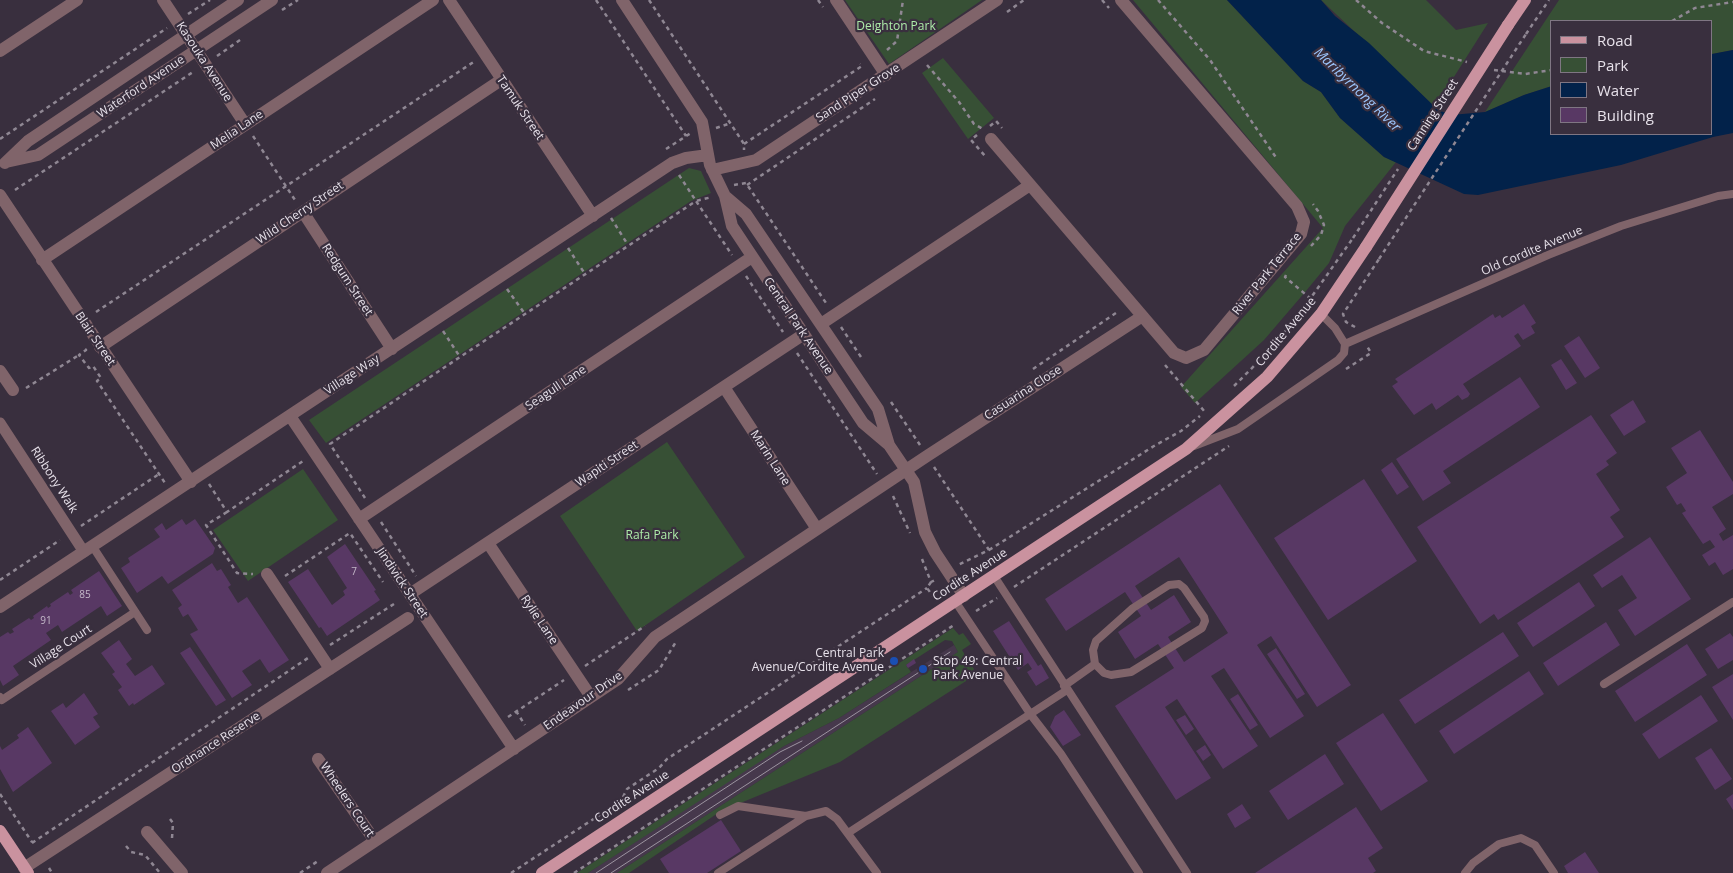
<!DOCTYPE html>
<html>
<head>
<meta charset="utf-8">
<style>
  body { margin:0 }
  #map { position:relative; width:1733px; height:873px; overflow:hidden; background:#392f3e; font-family:"Open Sans",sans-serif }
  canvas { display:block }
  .legend { position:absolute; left:1550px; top:20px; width:162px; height:115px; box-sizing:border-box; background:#392f3e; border:1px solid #7f7683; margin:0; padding:6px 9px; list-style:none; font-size:15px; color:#e7e1ea }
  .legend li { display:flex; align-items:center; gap:10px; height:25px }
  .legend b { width:25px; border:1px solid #7f7683 }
</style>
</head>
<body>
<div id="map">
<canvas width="1733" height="873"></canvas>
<ul class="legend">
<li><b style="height:6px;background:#ca929f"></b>Road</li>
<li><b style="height:14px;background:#375035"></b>Park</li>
<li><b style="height:14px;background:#02224a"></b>Water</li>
<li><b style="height:14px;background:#583864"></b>Building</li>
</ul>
</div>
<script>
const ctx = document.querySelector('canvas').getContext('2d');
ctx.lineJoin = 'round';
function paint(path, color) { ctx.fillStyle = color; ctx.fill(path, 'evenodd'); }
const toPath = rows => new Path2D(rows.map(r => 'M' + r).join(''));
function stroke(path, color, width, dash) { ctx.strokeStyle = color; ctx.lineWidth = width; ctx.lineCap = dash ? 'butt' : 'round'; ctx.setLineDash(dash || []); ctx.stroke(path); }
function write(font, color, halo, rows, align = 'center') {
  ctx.font = font + ' "Open Sans",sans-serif'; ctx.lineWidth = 4.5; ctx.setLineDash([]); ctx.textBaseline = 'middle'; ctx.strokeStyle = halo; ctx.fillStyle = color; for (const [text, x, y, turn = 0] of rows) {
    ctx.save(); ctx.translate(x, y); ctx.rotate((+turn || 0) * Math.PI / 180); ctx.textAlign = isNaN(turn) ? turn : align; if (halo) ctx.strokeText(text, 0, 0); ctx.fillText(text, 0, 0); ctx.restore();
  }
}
paint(toPath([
  [954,645,958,652,617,873,588,873,752,765,784,746,839,718]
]), '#46384c');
paint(toPath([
  [845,0,982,0,889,64],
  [1133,0,1227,0,1303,81,1321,92,1340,118,1384,157,1396,162,1345,226,1329,263,1306,291,1264,340,1195,403,1181,387,1323,228],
  [1321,0,1426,0,1456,30,1488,23,1435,107],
  [1559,0,1733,0,1733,50,1712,54,1712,21,1552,21,1552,86,1524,95,1485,112],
  [943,58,994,118,968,139,922,73],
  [689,168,701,171,711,193,691,201,326,443,309,420],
  [667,442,745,557,637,631,560,516],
  [303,469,338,520,248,581,213,530],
  [953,628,959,635,963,633,971,644,962,650,977,674,840,762,721,811,629,873,617,873,958,652,952,641,945,640,906,665,911,672,839,718,784,746,588,873,577,873]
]), '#375035');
paint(toPath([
  [1227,0,1321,0,1335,16,1369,43,1438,110,1451,115,1485,112,1524,95,1552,86,1552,134,1712,134,1712,54,1733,50,1733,133,1713,137,1621,165,1478,195,1464,194,1384,157,1340,118,1321,92,1303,81]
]), '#02224a');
paint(toPath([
  [1524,304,1536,323,1531,326,1535,333,1523,340,1518,333,1514,336,1521,346,1463,384,1470,394,1468,397,1462,400,1458,395,1436,410,1432,403,1414,415,1392,386,1398,382,1395,379,1493,314,1495,318,1500,315,1502,318],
  [1579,336,1600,368,1585,378,1564,346],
  [1561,359,1577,383,1566,390,1551,365],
  [1520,377,1540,407,1443,471,1451,483,1423,501,1396,459],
  [1633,400,1646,422,1624,436,1610,415],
  [1591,415,1617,453,1606,461,1609,465,1596,474,1620,510,1610,517,1624,537,1498,620,1494,614,1480,624,1417,527],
  [1700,430,1733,482,1733,494,1712,507,1726,529,1719,534,1723,541,1733,535,1733,569,1723,575,1715,562,1709,566,1702,555,1715,547,1710,540,1703,544,1682,513,1686,511,1681,503,1677,505,1666,487,1687,473,1671,448],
  [1392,462,1409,487,1397,495,1381,470],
  [1364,479,1417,561,1328,620,1274,538],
  [1220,484,1351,685,1317,707,1271,636,1257,645,1304,716,1270,738,1224,668,1211,676,1258,746,1223,769,1177,699,1165,707,1211,778,1176,800,1115,706,1174,668,1158,644,1135,659,1118,632,1141,616,1125,592,1066,631,1045,599],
  [1179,557,1228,633,1184,662,1168,637,1191,622,1174,595,1151,610,1135,586],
  [182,519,186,525,195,519,215,548,213,554,168,584,162,576,137,593,121,568,130,562,128,558,160,537,154,529,162,523,166,530],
  [1650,537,1691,599,1635,636,1618,610,1637,598,1622,575,1602,588,1593,575],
  [345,544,376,590,374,591,380,600,327,636,321,627,319,628,288,582,308,569,332,605,345,595,343,591,347,588,327,557],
  [212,563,217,571,221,569,231,585,228,587,238,603,247,597,289,660,269,673,260,659,242,671,252,685,232,698,190,634,198,630,188,614,183,617,178,608,182,605,172,590],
  [99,571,122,606,107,616,101,606,62,632,58,625,46,633,51,640,13,666,19,675,3,686,0,680,0,637,8,632,10,634,14,632,12,629,29,618,31,620,34,618,33,616,47,606,48,608,51,606,50,604,68,592,70,595,73,593,71,590],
  [1579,582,1595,606,1533,647,1517,623],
  [1009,621,1038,666,1041,664,1049,678,1036,686,1027,672,1032,669,1028,663,1018,670,993,631],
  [1606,622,1620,645,1558,686,1543,663],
  [1503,632,1519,656,1415,724,1399,700],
  [1730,633,1733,637,1733,660,1718,669,1705,649],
  [119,640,132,659,126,664,135,676,152,665,165,684,134,705,133,703,129,706,118,690,122,687,112,674,115,672,101,653],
  [1687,644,1707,675,1635,722,1615,691],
  [190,647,226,700,216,706,180,653],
  [1276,648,1305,694,1297,699,1267,654],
  [914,659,916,663,908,668,906,665],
  [1529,671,1544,694,1454,754,1439,731],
  [1733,674,1733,720,1712,687],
  [84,693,98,714,93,717,100,727,75,745,51,711,63,703,66,708],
  [1238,694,1258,725,1250,730,1230,699],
  [1701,695,1718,721,1659,759,1642,734],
  [1064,710,1081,735,1063,746,1050,727,1055,716],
  [1383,713,1428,781,1381,811,1336,743],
  [1185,715,1194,729,1186,735,1176,720],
  [28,727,52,763,13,792,0,769,0,746,2,750,19,738,17,735],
  [1205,745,1211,755,1203,761,1196,751],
  [1711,748,1732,779,1715,790,1695,758],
  [1325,754,1344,784,1288,820,1269,791],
  [1733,794,1733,810,1726,799],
  [1242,804,1251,818,1235,828,1227,814],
  [1356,807,1383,848,1368,858,1376,871,1373,873,1255,873],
  [721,820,741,851,707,873,669,873,660,859],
  [1585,852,1599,873,1568,873,1564,866]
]), '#583864');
stroke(toPath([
  [596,0,686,136],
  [649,0,744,144,744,150],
  [818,0,823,7],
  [1102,0,1109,8],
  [1158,0,1210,60,1277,159],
  [1356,0,1382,23,1424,51,1467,62],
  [282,10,298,0],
  [1007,12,1024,0],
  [188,14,210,0],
  [1672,21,1695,8,1733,2],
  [1526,34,1549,0],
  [887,50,897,41,903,0],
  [217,56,243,38],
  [927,65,959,102,974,124,983,129],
  [1494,70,1525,74,1552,70],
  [990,126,996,121,1002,128],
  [716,128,731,123],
  [977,135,971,140,985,156],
  [253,136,295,200],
  [0,139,167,28],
  [744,144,862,66,860,64],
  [666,149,691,133],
  [679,175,696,201,712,197],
  [734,185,746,183,826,303],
  [747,185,875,99],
  [15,190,193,72],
  [611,218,628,245],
  [1311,246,1321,235,1324,225,1318,211,1313,204],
  [568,248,585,274],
  [1286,275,1285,277,1311,299],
  [746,276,783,332],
  [507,289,525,314],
  [96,312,475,61],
  [841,327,863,360],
  [1355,327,1346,322,1343,314,1379,259],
  [443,331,460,357],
  [85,349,86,350,79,355,89,368,93,366,101,378,97,381,165,483],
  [797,353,877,474],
  [1165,365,1205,412],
  [1033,369,1119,311],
  [1346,369,1371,353,1367,346],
  [1234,386,1263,357,1296,319,1353,238],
  [26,388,79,355],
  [891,402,920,445],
  [934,467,989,550,958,565],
  [209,484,227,512,303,461],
  [893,496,910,533],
  [365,498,330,444,460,357,696,201,732,255],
  [227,512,206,525,237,573,253,574],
  [381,522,416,576],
  [81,526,159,474],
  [989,550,1154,446,1181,431,1200,416],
  [922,559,931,582,937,579],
  [285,576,350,533,383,582],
  [0,580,60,540],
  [931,582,927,588,935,599],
  [1014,587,1229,446],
  [976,611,997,598],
  [330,645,397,602],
  [585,666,645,626],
  [628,690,659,670,677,640],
  [516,711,525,725],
  [508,717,564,680],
  [0,794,32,842],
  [170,819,173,823,172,838],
  [32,843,308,658],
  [126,846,131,852,145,855,160,873],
  [49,868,52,873],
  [300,873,318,861],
  [511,873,621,801,627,789,659,768,667,759,927,588],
  [574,873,954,625]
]), '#8f8793', 2.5, [4, 4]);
stroke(toPath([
  [1345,344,1548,255,1621,226,1718,196,1733,194],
  [1194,446,1238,429,1338,360,1344,353,1345,344,1335,328,1321,314],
  [93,547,147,630],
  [994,576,1187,873],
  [955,601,1031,715,1061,754,1139,873],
  [1604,684,1733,602],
  [1064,686,1095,664,1093,650,1096,641,1105,633,1133,608,1169,585,1179,584,1184,588,1204,617,1205,621,1202,628,1131,672,1111,675,1104,673,1095,664],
  [0,697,2,700,135,612],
  [720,815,738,806,806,816],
  [848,833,1067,690],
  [718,873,806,816,826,811,837,819,877,873],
  [1465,873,1473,863,1499,844,1521,838,1535,845,1554,873]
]), '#80646a', 8);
stroke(toPath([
  [0,423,84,552]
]), '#80646a', 11);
stroke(toPath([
  [163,0,245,124],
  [449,0,593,216],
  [622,0,702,122,710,165,725,196,732,226,863,423,889,445],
  [836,0,886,75],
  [0,51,77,0],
  [991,139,1174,353,1186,358,1204,350,1301,234,1304,222,1297,206,1121,0],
  [6,162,38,155,272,0],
  [5,163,28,141,238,0],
  [712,170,756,160,997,0],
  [0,195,191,482],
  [725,196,746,214,878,409,889,445,914,482,925,532,935,552,964,596],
  [303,212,392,349],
  [42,260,433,0],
  [821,324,1030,185],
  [100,347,501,80],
  [0,371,13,390],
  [724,387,817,529],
  [290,416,514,749],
  [359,519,752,257],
  [488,543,591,697],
  [267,574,330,669],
  [410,594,804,334],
  [0,607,672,163,686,158,708,155],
  [318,759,375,841],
  [147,832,182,873],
  [24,868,408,618],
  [327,873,618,679,655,637,927,456,1141,317]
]), '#80646a', 12);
stroke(toPath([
  [1508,25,1525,0],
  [0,831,28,873],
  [542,873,1186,449,1267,377,1321,314,1366,247]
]), '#ca929f', 12);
stroke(toPath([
  [596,873,780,752,802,741],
  [611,873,950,652]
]), '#9c94a0', 1);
stroke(toPath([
  [1353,238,1398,169],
  [1379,259,1526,34]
]), '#8f8793', 2.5, [4, 4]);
stroke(toPath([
  [1366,247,1508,25]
]), '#ca929f', 12);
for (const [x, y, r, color] of [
  [894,661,5,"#1a4fb4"],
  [923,669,5,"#1a4fb4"]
]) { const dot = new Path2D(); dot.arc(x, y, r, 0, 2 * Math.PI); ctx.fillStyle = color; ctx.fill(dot); stroke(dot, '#392f3e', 2); }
write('10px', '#c3b7c8', null, [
  ["7",354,572],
  ["85",85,595],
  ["91",46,621]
]);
write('12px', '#adeca8', '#392f3e', [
  ["Deighton Park",896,27],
  ["Rafa Park",652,536]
]);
write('12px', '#e7e1ea', '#392f3e', [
  ["Kasouka Avenue",204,62,57],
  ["Waterford Avenue",141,87,-34],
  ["Sand Piper Grove",858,93,-33],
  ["Tamuk Street",520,108,56],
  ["Canning Street",1433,115,-57],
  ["Melia Lane",237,130,-34],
  ["Wild Cherry Street",300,213,-34],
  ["Old Cordite Avenue",1532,251,-23],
  ["River Park Terrace",1267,274,-51],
  ["Redgum Street",347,280,57],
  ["Central Park Avenue",798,326,56],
  ["Cordite Avenue",1286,332,-50],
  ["Blair Street",95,339,56],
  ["Village Way",352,375,-33],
  ["Seagull Lane",556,388,-34],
  ["Casuarina Close",1023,393,-33],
  ["Marin Lane",770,458,57],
  ["Wapiti Street",607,464,-34],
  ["Ribbony Walk",54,480,57],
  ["Cordite Avenue",970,575,-33],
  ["Jindivick Street",402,583,56],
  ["Rylie Lane",539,620,56],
  ["Village Court",61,647,-33],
  ["Endeavour Drive",583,701,-35],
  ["Ordnance Reserve",216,743,-33],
  ["Cordite Avenue",632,797,-33],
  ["Wheelers Court",347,800,56]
]);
write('12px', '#e7e1ea', '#392f3e', [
  ["Central Park",884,654],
  ["Avenue/Cordite Avenue",884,668],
  ["Stop 49: Central",933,662,"left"],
  ["Park Avenue",933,676,"left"]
], 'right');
write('italic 14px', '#9dc6fd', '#392f3e', [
  ["Maribyrnong River",1357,90,44]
]);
</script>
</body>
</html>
